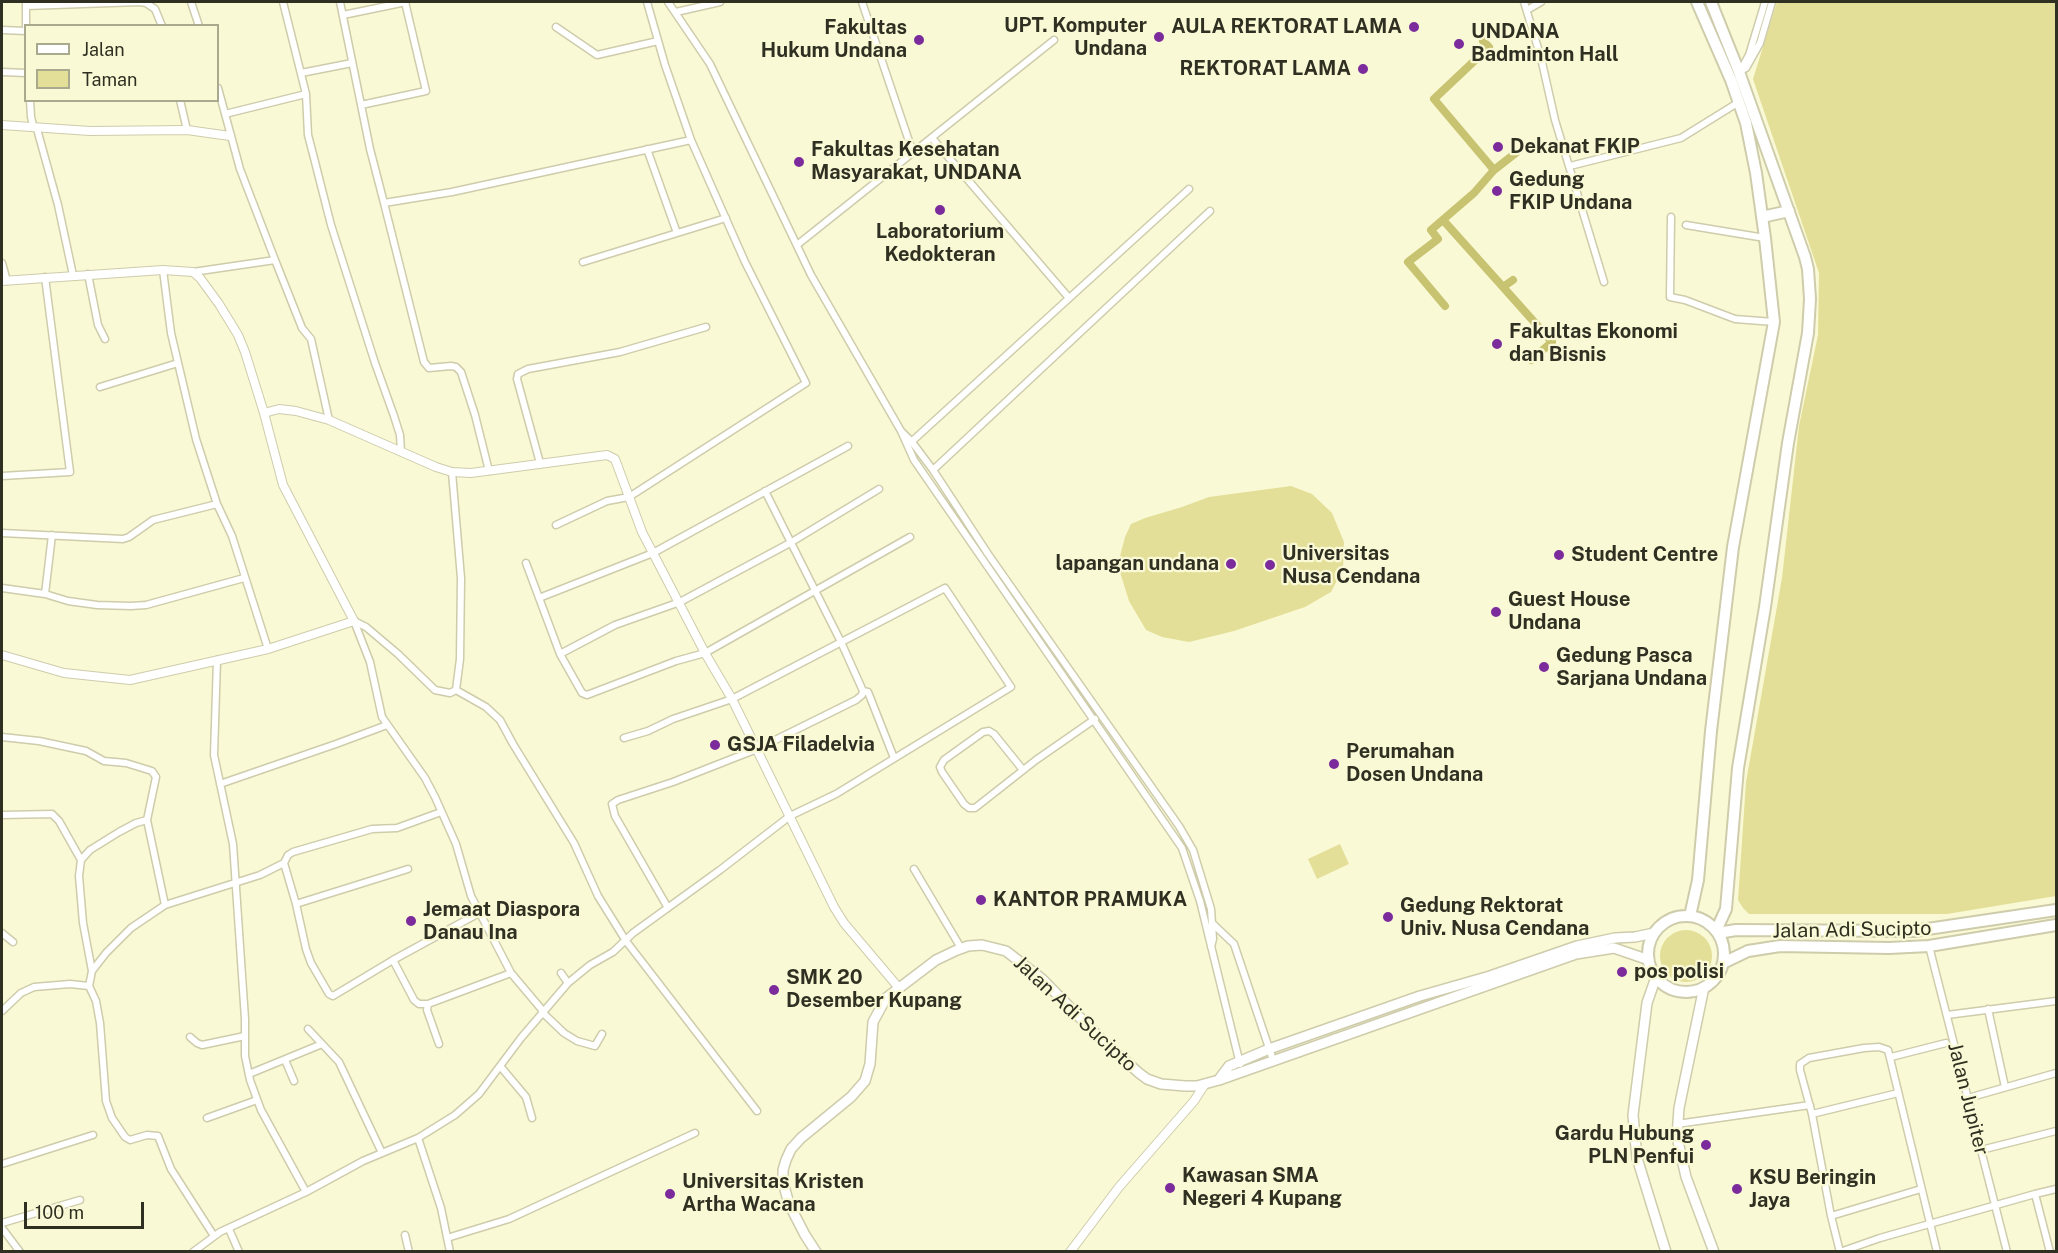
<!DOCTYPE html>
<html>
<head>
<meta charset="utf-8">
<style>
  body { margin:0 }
  #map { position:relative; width:2058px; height:1253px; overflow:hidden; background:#faf9d6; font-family:"Public Sans",sans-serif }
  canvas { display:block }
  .frame { position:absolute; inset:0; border:3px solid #303022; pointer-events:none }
  .legend { position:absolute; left:24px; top:24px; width:195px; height:78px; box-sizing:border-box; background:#faf9d6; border:2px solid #a9a98e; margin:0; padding:8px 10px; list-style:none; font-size:18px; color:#303022 }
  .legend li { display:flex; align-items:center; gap:12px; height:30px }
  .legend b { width:30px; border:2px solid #a9a98e }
  .scale { position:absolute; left:24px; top:1202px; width:120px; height:27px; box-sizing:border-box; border:3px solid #303022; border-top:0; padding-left:8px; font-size:18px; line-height:21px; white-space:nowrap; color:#303022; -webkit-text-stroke:4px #faf9d6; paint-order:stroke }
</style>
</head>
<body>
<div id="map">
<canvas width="2058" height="1253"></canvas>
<div class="frame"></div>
<ul class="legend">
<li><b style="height:8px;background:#fff"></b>Jalan</li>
<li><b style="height:16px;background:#e3df98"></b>Taman</li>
</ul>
<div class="scale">100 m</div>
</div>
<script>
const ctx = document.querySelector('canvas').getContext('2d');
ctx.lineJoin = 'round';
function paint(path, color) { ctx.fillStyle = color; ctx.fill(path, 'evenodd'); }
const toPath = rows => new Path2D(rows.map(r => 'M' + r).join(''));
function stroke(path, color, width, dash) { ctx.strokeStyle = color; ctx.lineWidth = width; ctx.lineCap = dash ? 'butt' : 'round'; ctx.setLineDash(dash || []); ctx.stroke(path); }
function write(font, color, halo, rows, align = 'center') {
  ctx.font = font + ' "Public Sans",sans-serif'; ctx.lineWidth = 4.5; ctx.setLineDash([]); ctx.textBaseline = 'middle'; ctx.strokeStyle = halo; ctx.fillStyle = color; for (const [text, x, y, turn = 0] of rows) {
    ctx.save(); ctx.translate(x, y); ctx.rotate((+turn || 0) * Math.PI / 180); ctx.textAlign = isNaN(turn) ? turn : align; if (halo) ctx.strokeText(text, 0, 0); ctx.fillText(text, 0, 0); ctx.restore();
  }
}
paint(toPath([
  [1777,2,2056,2,2056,896,1947,914,1749,914,1743,908,1738,900,1746,782,1782,578,1799,426,1818,335,1819,273,1753,79],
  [1291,486,1312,494,1332,513,1344,542,1343,569,1331,592,1305,607,1234,631,1189,642,1162,637,1146,630,1129,601,1119,569,1119,560,1125,537,1131,524,1145,518,1182,507,1209,497],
  [1340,844,1349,864,1317,879,1308,859],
  '1660 956a26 26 0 1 1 52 0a26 26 0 1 1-52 0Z'
]), '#e3df98');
stroke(toPath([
  [1483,41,1489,47,1434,99,1494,170],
  [1443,220,1503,287,1513,280],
  [1503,287,1552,342,1531,360],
  [1445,306,1408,262,1438,239,1431,230,1474,193,1494,170,1517,152]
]), '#c8c371', 8);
const minor = toPath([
  [191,2,199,26],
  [283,2,306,94,308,135,314,158,331,225,375,363,394,416,400,435,401,452],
  [340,2,370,149,384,203,452,192,691,140],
  [668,2,710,64,811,275,901,431,914,460,1182,848,1200,901,1240,1064],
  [862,2,913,153],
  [1524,2,1541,58,1555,120,1604,282],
  [26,6,140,2,146,3,155,9,162,26],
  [1527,10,1541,2],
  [676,12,720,2],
  [343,15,406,2],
  [26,26,26,2],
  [556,27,597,55,658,41],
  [2,30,26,31],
  [1743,66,1749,55,1765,2],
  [2,72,26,73],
  [1739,72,1746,68,1760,43,1772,2],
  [301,73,352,63],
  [30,100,31,117,33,125,37,129,58,205,73,275],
  [180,100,187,130],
  [361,105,426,91,405,2],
  [225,114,306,94],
  [932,138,1069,298],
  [647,149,677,233],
  [1570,166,1681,138,1739,102],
  [384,203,424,362,429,368,451,366,456,367,461,372,475,415,489,471],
  [1671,217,1670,297,1685,300,1735,319,1774,322],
  [1686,225,1765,238],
  [797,245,1054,40],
  [275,260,302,328,311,339,329,420],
  [583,262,726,218],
  [2,263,7,281],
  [163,270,171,333,196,439,217,504,232,536,268,649],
  [193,272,275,260,240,169,218,88],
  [88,274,98,325,105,339],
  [100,387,178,363],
  [901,431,912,442,933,470,988,554,1179,826,1193,850,1211,909,1213,939,1211,947],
  [909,444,1189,189],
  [540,463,517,379,518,374,528,369,620,352,706,327],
  [933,470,1210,211],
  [2,476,70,472,45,277],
  [556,525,607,501,629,497,806,383,745,262,691,140,665,65,647,2],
  [2,533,123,539,129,537,153,520,217,504],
  [526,563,560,654,582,693,587,695,676,661,705,653,910,537],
  [2,588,45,594,68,601,97,605,131,606,146,605,244,578],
  [45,594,52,535],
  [539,598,653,553,848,446],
  [354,621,370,662,382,717,425,778,435,797,456,844,471,896,511,973],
  [354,621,366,627,398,654,435,690,450,693,456,690,460,659,461,578,452,472],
  [560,654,615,625,680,602,790,543,879,489],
  [217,660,214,755,233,844,245,1019,245,1056,250,1080,261,1110,306,1192],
  [456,690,486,707,500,720,513,744,574,843,598,896,626,941,757,1111],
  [863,691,868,692,894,758],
  [2,737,39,741,86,751,104,761,126,763,152,771,156,777,147,820,165,905],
  [1023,770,994,734,989,731,983,732,944,760,940,767,942,772,964,804,969,808,975,808,1036,760,1095,719],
  [220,784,336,744,387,725],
  [2,815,52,814,59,821,81,860],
  [284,863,296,904,306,949,311,963,329,994,333,996,393,960,479,913],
  [914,869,961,948],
  [296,904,408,869],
  [668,908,615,816,612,804,618,800,673,782,757,749,856,700,862,695,863,691,841,642,765,491],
  [1213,924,1234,944,1273,1060],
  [2,933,13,942],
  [1929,946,2007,1252],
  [393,960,414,1000,419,1004,428,1004],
  [92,971,83,923,79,876,81,860,90,850,119,832,136,823,147,820],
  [568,983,590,965,613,952,633,933,720,870,790,816,836,794,1011,687,945,588,732,699,673,719,648,731,624,738],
  [89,986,96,1001,100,1023,106,1101,112,1118,125,1137,130,1140,147,1135,158,1136,171,1169,214,1236],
  [1988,1009,2005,1087],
  [2,1011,21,993,34,987,70,984,89,986,92,971,106,953,131,928,165,905,260,875,284,863,288,855,293,852,372,829,397,828,441,812],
  [542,1012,564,1033,577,1041,595,1046,602,1034],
  [1947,1015,2056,1001],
  [308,1029,339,1062,382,1153],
  [190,1037,197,1043,202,1045,245,1036],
  [439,1044,427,1010,428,1004,511,973,543,1011],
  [1891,1057,1946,1043],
  [285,1060,294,1081],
  [500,1066,526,1097,532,1118],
  [249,1074,322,1044],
  [1898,1093,1812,1114,1800,1070,1800,1064,1809,1058,1864,1048,1879,1047,1888,1050,1937,1252],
  [1968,1098,2056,1073],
  [1812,1114,1831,1216,1840,1252],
  [207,1118,257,1100],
  [1677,1124,1810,1105],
  [418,1138,441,1208,450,1252],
  [1981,1150,2056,1131],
  [2,1164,93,1135],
  [2035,1194,2056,1189],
  [1831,1216,1921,1189],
  [2,1223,80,1200],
  [2,1228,20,1252],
  [229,1229,239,1252],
  [405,1235,409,1252],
  [447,1238,509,1219,695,1133],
  [193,1252,220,1232,306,1192,363,1161,418,1138,455,1115,479,1094,521,1038,568,983,561,973],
  [1840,1252,1880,1238,2035,1194,2050,1252]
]);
const tertiary = toPath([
  [2,125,90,131,187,130,230,136],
  [2,281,163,270,193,272,200,278,219,304,238,335,245,352,264,413,283,485,354,621,268,649,130,680,64,673,2,655],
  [264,413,279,409,296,411,329,420,436,467,452,472,471,473,607,455,615,459,642,532,705,653,732,699,834,907,844,923,899,988],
  [1070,1252,1119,1187,1194,1101,1205,1084]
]);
const secondary = toPath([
  [1656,977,1647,1003,1633,1115,1637,1158,1666,1252],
  [1704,987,1679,1108,1677,1137,1686,1177,1714,1252],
  [1220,1078,1229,1066,1269,1049,1420,996,1490,976,1577,946,1615,938,1635,937,1654,933],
  [816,1252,805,1235,789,1204,783,1182,783,1170,786,1160,791,1149,801,1138,851,1097,865,1081,870,1064,873,1022,886,998,936,960,957,950,968,946,982,945,1006,951,1042,979,1104,1042,1139,1073,1147,1079,1161,1084,1185,1086,1197,1086,1219,1080,1576,954,1614,948,1649,960]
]);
const trunk = toPath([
  [1711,2,1739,72,1805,257,1808,269,1810,299,1808,333,1788,443,1765,607,1738,768,1726,909,1716,931],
  [1762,217,1789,211],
  [1690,916,1698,880,1711,731,1733,547,1774,322,1765,238,1756,173,1746,123,1731,80,1697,2],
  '1648 954a38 38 0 1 1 76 0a38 38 0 1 1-76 0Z',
  [1718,933,1736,930,1914,931,2056,910],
  [1723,963,1748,951,1780,946,1889,948,1929,946,2056,925]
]);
stroke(minor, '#ceccab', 9);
stroke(tertiary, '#ceccab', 10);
stroke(secondary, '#ceccab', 12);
stroke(trunk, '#ceccab', 14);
stroke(minor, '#fff', 6);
stroke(tertiary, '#fff', 8);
stroke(secondary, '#fff', 9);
stroke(trunk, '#fff', 10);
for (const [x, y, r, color] of [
  [1414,27,6,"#7b2b9b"],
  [1159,37,6,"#7b2b9b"],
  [919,40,6,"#7b2b9b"],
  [1459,44,6,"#7b2b9b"],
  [1363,69,6,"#7b2b9b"],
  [1498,147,6,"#7b2b9b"],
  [799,162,6,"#7b2b9b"],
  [1497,191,6,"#7b2b9b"],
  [940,210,6,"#7b2b9b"],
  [1497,344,6,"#7b2b9b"],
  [1559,555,6,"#7b2b9b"],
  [1231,564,6,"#7b2b9b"],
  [1270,565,6,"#7b2b9b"],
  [1496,612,6,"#7b2b9b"],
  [1544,667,6,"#7b2b9b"],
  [715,745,6,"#7b2b9b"],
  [1334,764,6,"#7b2b9b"],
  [981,900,6,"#7b2b9b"],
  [1388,917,6,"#7b2b9b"],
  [411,921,6,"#7b2b9b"],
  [1622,972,6,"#7b2b9b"],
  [774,990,6,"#7b2b9b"],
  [1706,1145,6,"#7b2b9b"],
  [1170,1188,6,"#7b2b9b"],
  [1737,1189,6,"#7b2b9b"],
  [670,1194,6,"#7b2b9b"]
]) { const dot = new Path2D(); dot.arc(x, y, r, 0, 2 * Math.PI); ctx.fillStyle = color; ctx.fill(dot); stroke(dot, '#faf9d6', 2); }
write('bold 20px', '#303022', '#faf9d6', [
  ["UPT. Komputer",1147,26,"right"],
  ["Undana",1147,49,"right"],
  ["AULA REKTORAT LAMA",1402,27,"right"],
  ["Fakultas",907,28,"right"],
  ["Hukum Undana",907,51,"right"],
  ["UNDANA",1471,32],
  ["Badminton Hall",1471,55],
  ["REKTORAT LAMA",1351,69,"right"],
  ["Dekanat FKIP",1510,147],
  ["Fakultas Kesehatan",811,150],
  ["Masyarakat, UNDANA",811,173],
  ["Gedung",1509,180],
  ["FKIP Undana",1509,203],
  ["Laboratorium",940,232,"center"],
  ["Kedokteran",940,255,"center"],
  ["Fakultas Ekonomi",1509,332],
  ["dan Bisnis",1509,355],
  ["Universitas",1282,554],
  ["Nusa Cendana",1282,577],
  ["Student Centre",1571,555],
  ["lapangan undana",1219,564,"right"],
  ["Guest House",1508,600],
  ["Undana",1508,623],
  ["Gedung Pasca",1556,656],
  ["Sarjana Undana",1556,679],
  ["GSJA Filadelvia",727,745],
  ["Perumahan",1346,752],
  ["Dosen Undana",1346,775],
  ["KANTOR PRAMUKA",993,900],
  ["Gedung Rektorat",1400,906],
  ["Univ. Nusa Cendana",1400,929],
  ["Jemaat Diaspora",423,910],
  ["Danau Ina",423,933],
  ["pos polisi",1634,972],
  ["SMK 20",786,978],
  ["Desember Kupang",786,1001],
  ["Gardu Hubung",1694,1134,"right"],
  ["PLN Penfui",1694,1157,"right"],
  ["Kawasan SMA",1182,1176],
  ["Negeri 4 Kupang",1182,1199],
  ["KSU Beringin",1749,1178],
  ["Jaya",1749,1201],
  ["Universitas Kristen",682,1182],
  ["Artha Wacana",682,1205]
], 'left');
write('20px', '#303022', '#faf9d6', [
  ["Jalan Adi Sucipto",1852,930,-1],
  ["Jalan Adi Sucipto",1075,1014,43],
  ["Jalan Jupiter",1968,1099,76]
]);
</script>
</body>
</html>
